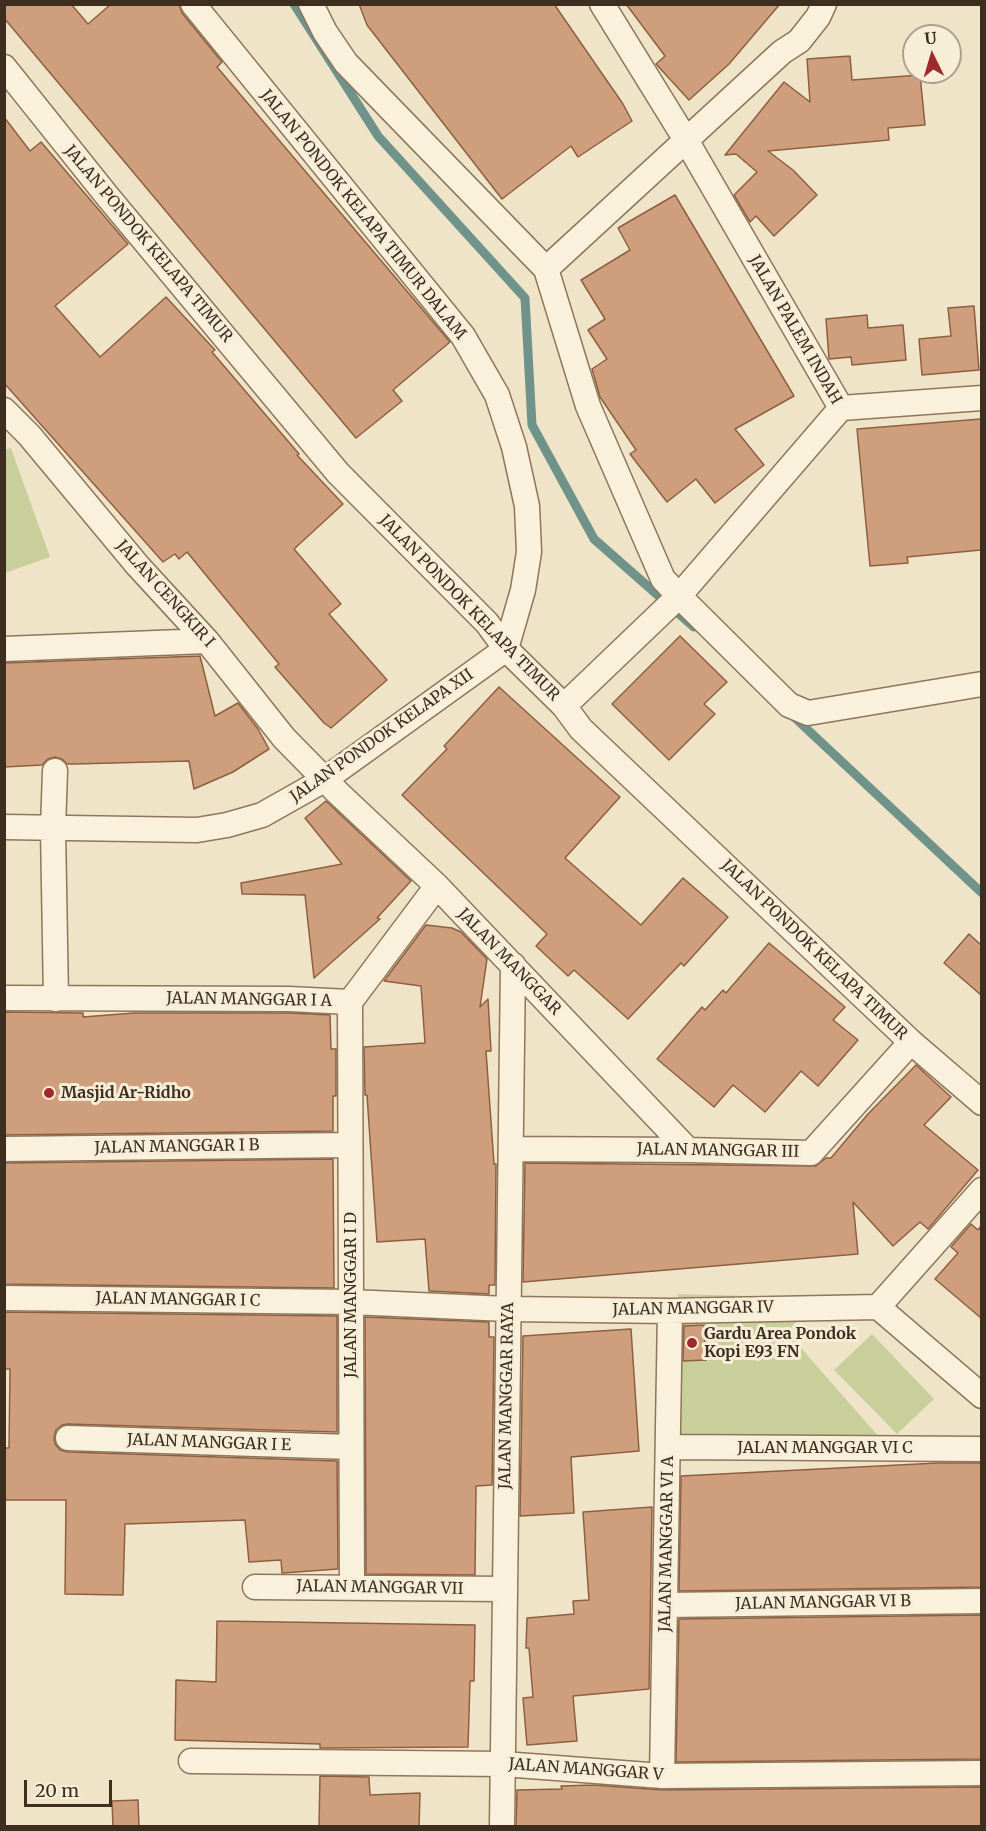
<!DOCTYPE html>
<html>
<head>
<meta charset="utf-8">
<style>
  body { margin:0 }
  #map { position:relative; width:986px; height:1831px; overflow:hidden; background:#f0e4c8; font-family:Merriweather,serif }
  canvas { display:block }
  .frame { position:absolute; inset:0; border:6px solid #3d2e20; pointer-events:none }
  .north { position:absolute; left:902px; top:24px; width:60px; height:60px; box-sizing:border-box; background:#f7eed8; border:2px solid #ada18e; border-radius:50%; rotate:355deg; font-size:16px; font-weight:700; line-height:24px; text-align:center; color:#3d2e20 }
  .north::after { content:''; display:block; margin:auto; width:21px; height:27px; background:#9e2a2b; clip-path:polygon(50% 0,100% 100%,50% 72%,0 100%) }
  .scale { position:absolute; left:24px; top:1780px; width:88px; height:27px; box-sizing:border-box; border:3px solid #3d2e20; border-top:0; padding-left:8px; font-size:18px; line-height:21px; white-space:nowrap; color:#3d2e20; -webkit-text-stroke:4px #f7eed8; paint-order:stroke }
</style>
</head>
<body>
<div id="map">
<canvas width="986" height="1831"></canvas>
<div class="frame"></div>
<div class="north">U</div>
<div class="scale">20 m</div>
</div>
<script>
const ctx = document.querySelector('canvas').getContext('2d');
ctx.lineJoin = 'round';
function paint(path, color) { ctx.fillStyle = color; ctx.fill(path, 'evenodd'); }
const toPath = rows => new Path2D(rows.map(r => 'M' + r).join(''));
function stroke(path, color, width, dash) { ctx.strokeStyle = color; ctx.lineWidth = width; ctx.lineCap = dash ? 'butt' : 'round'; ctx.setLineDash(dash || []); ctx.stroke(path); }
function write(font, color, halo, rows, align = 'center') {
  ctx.font = font + ' Merriweather,serif'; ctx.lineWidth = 6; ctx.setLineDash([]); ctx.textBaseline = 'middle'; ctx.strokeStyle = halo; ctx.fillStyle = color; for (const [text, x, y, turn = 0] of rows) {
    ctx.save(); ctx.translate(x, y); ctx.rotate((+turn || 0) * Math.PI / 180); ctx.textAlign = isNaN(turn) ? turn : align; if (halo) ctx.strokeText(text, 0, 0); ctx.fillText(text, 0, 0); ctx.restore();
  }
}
paint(toPath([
  [11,448,50,557,5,573,4,450],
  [678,1294,818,1298,787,1332,880,1438,675,1438],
  [872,1334,934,1399,897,1434,834,1370]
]), '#c9cf9b');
stroke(toPath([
  [294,4,378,136,525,298,532,425,594,539,694,627],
  [793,716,982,893]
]), '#6f938a', 9);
const building = toPath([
  [4,4,71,4,88,24,111,4,179,4,182,13,222,62,217,67,450,342,393,390,402,401,356,438,4,18,4,4],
  [359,4,554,4,623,104,632,121,578,157,571,146,502,199,367,25,359,4],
  [626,4,780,4,729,64,689,100,656,64,665,56,626,4],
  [850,56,852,80,920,75,925,125,888,128,889,140,768,151,793,170,817,195,774,236,756,216,750,222,734,195,757,172,736,154,725,155,784,82,810,102,807,59,850,56],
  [4,117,30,151,41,142,128,244,55,306,100,357,166,297,215,350,212,352,299,454,297,455,343,504,294,549,341,604,329,614,387,680,331,728,324,723,275,667,279,664,187,552,179,559,175,554,163,562,4,383,4,117],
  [675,195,794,396,735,429,764,465,715,503,696,479,667,502,630,454,636,450,600,397,592,369,607,359,588,330,605,319,581,280,630,250,618,228,675,195],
  [974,306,979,370,922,375,919,339,951,336,948,308,974,306],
  [867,315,868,328,903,325,906,360,852,365,851,357,829,359,826,319,867,315],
  [981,419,981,550,907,557,908,563,870,566,857,429,981,419],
  [680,636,727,682,704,704,715,714,669,760,612,704,680,636],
  [200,656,215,716,238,703,258,729,269,749,233,772,194,789,189,761,74,764,67,764,62,759,55,757,48,759,42,765,4,767,4,663,200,656],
  [499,687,620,797,565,858,641,925,683,878,728,917,684,966,681,963,628,1019,574,970,568,976,536,946,547,934,402,795,447,749,444,746,499,687],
  [326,801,411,881,377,918,380,919,314,978,305,895,242,894,241,883,342,864,305,818,326,801],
  [426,925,452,928,461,932,487,959,480,1007,488,999,491,1051,486,1051,494,1164,496,1164,495,1285,489,1285,489,1294,429,1291,425,1239,377,1242,367,1095,365,1095,364,1047,425,1043,421,986,384,981,426,925],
  [969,934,981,945,981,995,944,963,969,934],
  [769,943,845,1007,833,1020,858,1040,818,1086,801,1071,765,1112,733,1085,714,1107,657,1059,702,1007,705,1010,723,990,726,993,769,943],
  [4,1012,83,1013,83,1017,134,1013,289,1013,330,1015,331,1049,336,1049,336,1096,333,1096,333,1131,4,1135,4,1012],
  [916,1065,951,1097,924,1125,978,1170,928,1229,920,1222,893,1246,853,1202,858,1254,523,1282,525,1163,816,1166,826,1158,831,1158,868,1114,916,1065],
  [333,1159,334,1288,4,1284,4,1163,333,1159],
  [971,1224,978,1230,981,1226,981,1318,935,1279,958,1253,951,1247,971,1224],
  [4,1312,337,1316,337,1432,68,1424,62,1425,56,1430,54,1438,55,1444,60,1450,68,1452,337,1461,338,1569,282,1573,281,1560,249,1562,245,1520,125,1524,123,1595,65,1594,66,1500,5,1500,5,1448,9,1448,10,1369,4,1369,4,1312],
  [365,1317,489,1322,489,1337,494,1337,492,1485,476,1486,475,1575,366,1574,365,1317],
  [704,1325,706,1360,683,1361,684,1326,704,1325],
  [631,1329,639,1451,571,1457,574,1513,520,1516,523,1336,631,1329],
  [938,1463,981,1463,981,1587,679,1591,681,1476,938,1463],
  [652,1507,649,1689,573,1696,577,1741,527,1745,523,1698,533,1697,529,1648,526,1648,527,1618,574,1614,573,1601,589,1600,583,1512,652,1507],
  [981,1615,981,1759,676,1762,679,1619,981,1615],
  [217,1621,475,1625,474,1681,470,1681,468,1747,320,1748,320,1744,175,1740,176,1680,216,1682,217,1621],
  [320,1776,369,1777,370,1795,420,1793,419,1827,319,1827,320,1776],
  [593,1785,662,1790,981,1787,981,1827,516,1827,517,1790,562,1789,561,1786,593,1785],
  [138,1800,139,1827,113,1827,112,1801,138,1800]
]);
paint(building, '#cf9f7d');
stroke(building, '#8d5f41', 1.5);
const minor = toPath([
  [193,4,463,336,497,395,514,447,527,506,529,552,523,590,506,649],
  [311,4,325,32,346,63,546,269,588,406,663,579,679,596,841,408,686,140,602,4],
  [4,67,108,197,338,473,487,623,506,649,564,706,581,729,911,1042,982,1103],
  [546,269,782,52,799,41,818,17,824,4],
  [841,408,982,398],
  [4,410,29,435,138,566,207,641,284,738,337,792,437,886,688,1150],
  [4,649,207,641],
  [564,706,679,596,789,705,808,713,982,684],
  [55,771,53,829,56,999],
  [4,827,197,830,227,825,262,815,324,780,506,649],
  [4,998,289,999,350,1002],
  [350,1002,352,1588],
  [350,1002,437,886],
  [4,1149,350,1145],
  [511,1149,688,1150,811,1153,911,1042],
  [4,1298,351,1302,507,1309,670,1311,878,1307,982,1190],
  [878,1307,982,1396],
  [68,1438,351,1447],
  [669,1447,982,1449],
  [255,1587,505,1589],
  [665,1605,982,1601],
  [191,1761,503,1764,662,1776,982,1773],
  [662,1776,670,1311],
  [502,1826,513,965]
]);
stroke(minor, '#8d765c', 27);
stroke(minor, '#faf1dc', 24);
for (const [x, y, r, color] of [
  [49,1093,6,"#9e2a2b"],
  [692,1343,6,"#9e2a2b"]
]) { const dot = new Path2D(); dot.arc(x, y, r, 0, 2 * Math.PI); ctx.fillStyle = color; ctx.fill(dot); stroke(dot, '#f7eed8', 2); }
write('16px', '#3d2e20', '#f7eed8', [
  ["JALAN PONDOK KELAPA TIMUR DALAM",363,215,51],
  ["JALAN PONDOK KELAPA TIMUR",148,244,50],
  ["JALAN PALEM INDAH",795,330,60],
  ["JALAN CENGKIR I",165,594,48],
  ["JALAN PONDOK KELAPA TIMUR",469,608,46],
  ["JALAN PONDOK KELAPA XII",382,736,-35],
  ["JALAN PONDOK KELAPA TIMUR",814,950,44],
  ["JALAN MANGGAR",509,962,46],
  ["JALAN MANGGAR I A",249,1000,1],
  ["JALAN MANGGAR I B",177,1147,-1],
  ["JALAN MANGGAR III",718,1151,1],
  ["JALAN MANGGAR I D",351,1295,-90],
  ["JALAN MANGGAR I C",178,1300,1],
  ["JALAN MANGGAR IV",693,1309,-1],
  ["JALAN MANGGAR RAYA",507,1396,-89],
  ["JALAN MANGGAR I E",209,1443,2],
  ["JALAN MANGGAR VI C",825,1448],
  ["JALAN MANGGAR VI A",667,1544,-89],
  ["JALAN MANGGAR VII",380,1588,1],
  ["JALAN MANGGAR VI B",823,1603,-1],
  ["JALAN MANGGAR V",586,1770,4]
]);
write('bold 16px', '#3d2e20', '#f7eed8', [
  ["Masjid Ar-Ridho",61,1093],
  ["Gardu Area Pondok",704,1334],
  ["Kopi E93 FN",704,1352]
], 'left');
</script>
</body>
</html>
